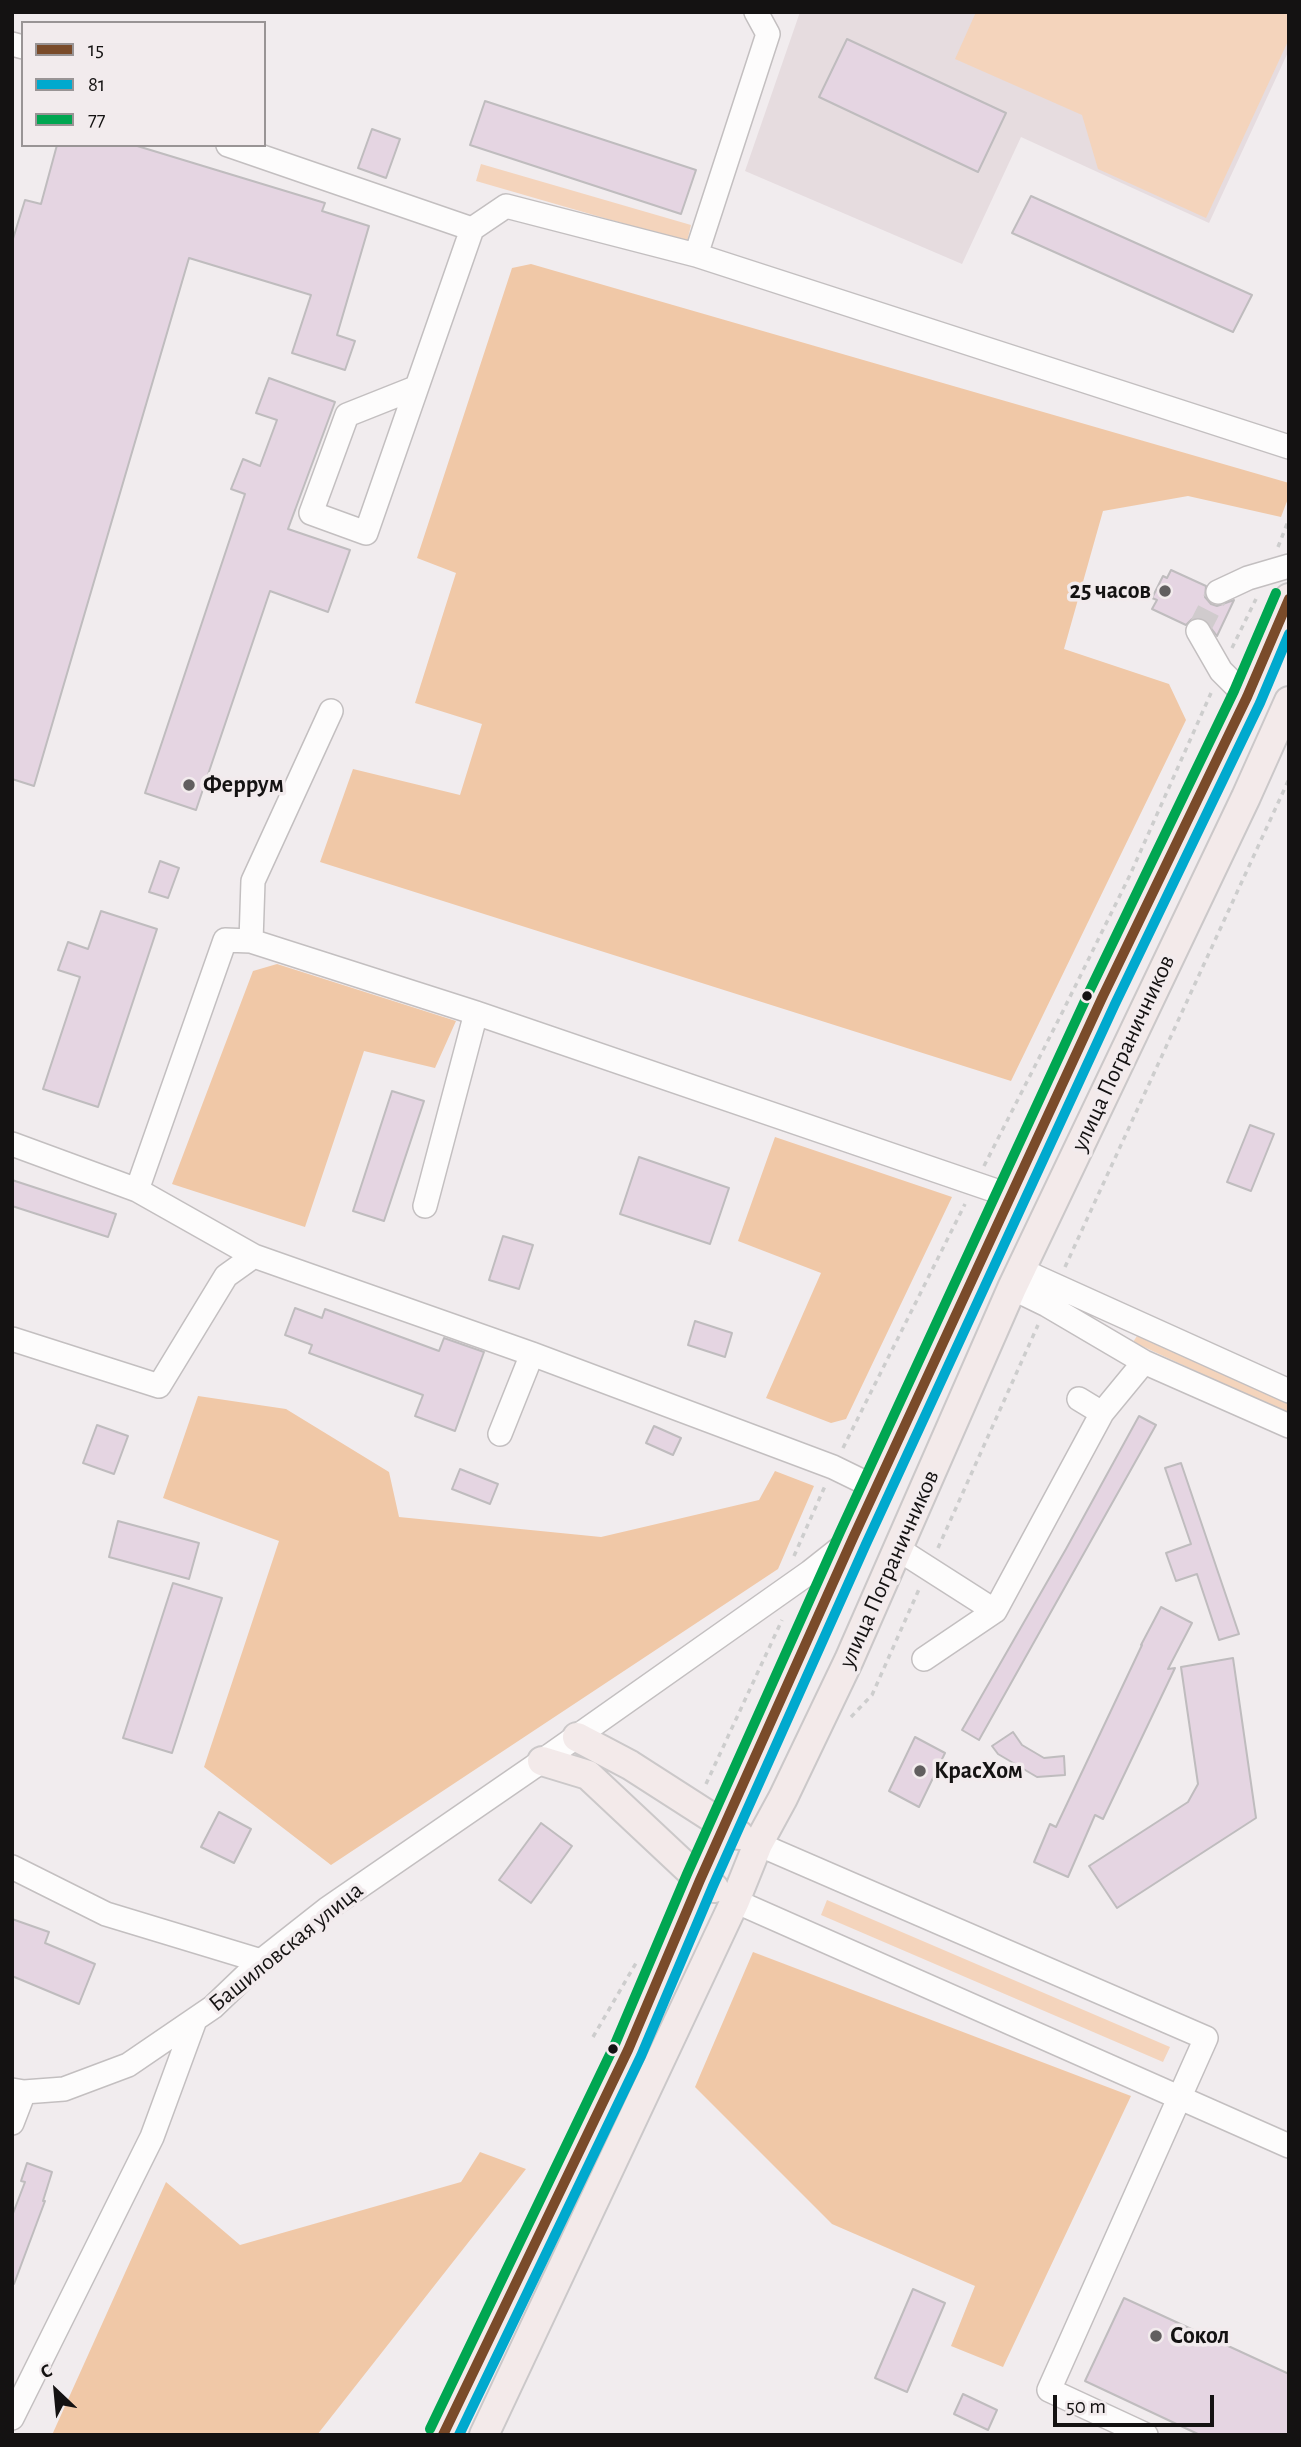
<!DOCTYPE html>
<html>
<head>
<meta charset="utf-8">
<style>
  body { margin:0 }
  #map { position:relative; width:1301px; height:2447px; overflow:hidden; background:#f1ecee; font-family:"Alegreya Sans",sans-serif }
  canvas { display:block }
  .frame { position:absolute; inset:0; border:14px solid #141212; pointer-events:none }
  .legend { position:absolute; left:21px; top:21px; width:245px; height:126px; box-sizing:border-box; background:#f2ebed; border:2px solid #999495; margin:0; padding:9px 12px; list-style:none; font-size:21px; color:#141212 }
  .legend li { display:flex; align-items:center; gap:14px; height:35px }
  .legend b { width:35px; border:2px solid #999495 }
  .north { position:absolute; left:21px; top:2356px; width:70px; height:70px; -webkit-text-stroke:5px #f2ebed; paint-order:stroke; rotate:334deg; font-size:19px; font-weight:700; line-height:28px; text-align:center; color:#141212 }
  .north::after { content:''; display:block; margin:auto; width:24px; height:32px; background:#141212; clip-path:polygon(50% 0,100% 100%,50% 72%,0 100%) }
  .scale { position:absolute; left:1053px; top:2395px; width:161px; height:32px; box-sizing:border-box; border:4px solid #141212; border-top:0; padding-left:9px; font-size:21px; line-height:24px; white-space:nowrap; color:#141212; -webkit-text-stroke:5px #f2ebed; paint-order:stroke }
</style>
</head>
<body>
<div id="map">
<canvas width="1301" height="2447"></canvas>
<div class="frame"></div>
<ul class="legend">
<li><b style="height:9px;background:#7a4b2a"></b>15</li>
<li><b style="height:9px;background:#00a9ce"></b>81</li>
<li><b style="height:9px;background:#00a651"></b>77</li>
</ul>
<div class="north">С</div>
<div class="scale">50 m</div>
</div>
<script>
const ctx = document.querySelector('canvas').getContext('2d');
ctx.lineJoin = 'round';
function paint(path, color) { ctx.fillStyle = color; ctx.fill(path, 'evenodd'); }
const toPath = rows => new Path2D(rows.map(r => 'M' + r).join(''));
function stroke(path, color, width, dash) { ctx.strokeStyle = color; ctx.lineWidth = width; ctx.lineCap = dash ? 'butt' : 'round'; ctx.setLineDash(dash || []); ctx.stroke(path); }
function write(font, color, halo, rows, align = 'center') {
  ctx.font = font + ' "Alegreya Sans",sans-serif'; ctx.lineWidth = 7; ctx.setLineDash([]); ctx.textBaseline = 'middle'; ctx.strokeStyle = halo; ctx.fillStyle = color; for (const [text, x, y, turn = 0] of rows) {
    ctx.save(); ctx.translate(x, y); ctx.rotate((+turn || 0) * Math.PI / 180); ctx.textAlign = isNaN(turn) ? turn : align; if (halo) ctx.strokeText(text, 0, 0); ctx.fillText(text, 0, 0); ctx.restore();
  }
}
paint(toPath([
  [800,12,1289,12,1289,50,1209,223,1021,137,962,264,745,171]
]), '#e6dcdf');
paint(toPath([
  [976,12,1289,12,1289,39,1206,218,1098,169,1082,115,955,59],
  [481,164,691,225,687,242,476,181],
  [1137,1336,1289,1404,1289,1414,1133,1342],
  [827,1900,1170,2047,1163,2062,821,1915]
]), '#f4d4bc');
paint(toPath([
  [531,264,1289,483,1289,496,1281,517,1188,496,1103,511,1064,649,1169,684,1186,720,1011,1081,320,862,353,769,460,795,482,724,415,703,456,573,417,558,512,268],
  [277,964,456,1021,435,1068,364,1051,305,1227,172,1184,253,971],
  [775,1137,952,1197,846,1419,831,1423,766,1398,821,1273,738,1241],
  [198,1396,286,1409,389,1472,399,1517,601,1537,759,1500,775,1471,814,1486,778,1569,331,1865,204,1767,279,1541,163,1498],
  [753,1952,1131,2096,1003,2367,951,2346,975,2286,832,2224,695,2087],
  [480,2152,526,2169,317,2435,52,2435,166,2182,240,2245,461,2182]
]), '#f0c8a7');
const building = toPath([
  [847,39,1006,113,978,172,819,97,847,39],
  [485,101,696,170,681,214,470,145,485,101],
  [372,129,400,139,386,178,358,168,372,129],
  [57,145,134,145,325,203,322,211,369,226,337,335,355,341,345,370,292,353,311,295,189,258,34,786,12,779,12,242,25,200,41,204,57,145],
  [1031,196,1252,295,1233,332,1012,233,1031,196],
  [269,378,335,402,288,529,350,550,328,612,270,591,196,810,145,793,245,494,231,489,243,459,260,466,277,420,256,413,269,378],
  [1171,570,1206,586,1205,597,1211,604,1217,606,1234,600,1217,636,1204,619,1192,619,1186,625,1152,609,1157,600,1152,598,1163,576,1167,578,1171,570],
  [160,861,179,868,168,898,149,892,160,861],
  [101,911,157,929,98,1107,43,1089,80,977,58,970,68,942,88,949,101,911],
  [392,1091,424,1101,384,1221,353,1211,392,1091],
  [1250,1125,1274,1134,1251,1191,1227,1182,1250,1125],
  [639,1157,729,1188,710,1244,620,1214,639,1157],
  [12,1180,116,1214,108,1237,12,1206,12,1180],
  [503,1236,533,1245,519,1289,489,1280,503,1236],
  [295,1308,322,1318,325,1309,439,1351,444,1338,484,1352,455,1431,415,1416,423,1395,309,1353,312,1345,285,1335,295,1308],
  [695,1321,732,1333,725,1357,688,1345,695,1321],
  [1139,1416,1156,1425,979,1740,962,1730,1066,1549,1139,1416],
  [97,1425,128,1436,114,1474,83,1463,97,1425],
  [654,1426,681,1438,673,1455,646,1443,654,1426],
  [1181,1463,1239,1634,1219,1640,1197,1574,1176,1581,1166,1553,1191,1544,1165,1468,1181,1463],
  [460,1469,498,1484,490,1504,452,1489,460,1469],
  [118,1521,199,1543,189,1579,109,1557,118,1521],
  [173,1583,222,1598,172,1753,123,1738,173,1583],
  [1161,1607,1192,1623,1168,1669,1175,1668,1103,1819,1095,1815,1068,1877,1034,1862,1050,1824,1056,1827,1142,1645,1141,1645,1161,1607],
  [1233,1658,1256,1818,1117,1908,1089,1866,1188,1802,1198,1784,1181,1667,1233,1658],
  [1013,1732,1022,1745,1044,1758,1064,1756,1065,1775,1037,1777,998,1754,992,1746,1013,1732],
  [915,1737,945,1753,919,1807,889,1791,915,1737],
  [219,1812,251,1829,234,1863,201,1847,219,1812],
  [541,1823,572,1846,531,1903,499,1880,541,1823],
  [12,1919,49,1932,45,1943,95,1964,79,2004,12,1976,12,1919],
  [27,2163,52,2172,43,2201,45,2201,14,2284,12,2284,12,2216,25,2182,21,2181,27,2163],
  [913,2289,945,2303,907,2392,875,2378,913,2289],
  [1124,2298,1289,2374,1289,2435,1200,2435,1085,2381,1124,2298],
  [963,2394,997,2410,988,2430,954,2414,963,2394]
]);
paint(building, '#e5d5e2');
stroke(building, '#bfbcbe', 2);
stroke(toPath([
  [1198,631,1218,592]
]), '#d0cbcd', 23, [23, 11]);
const minor = toPath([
  [12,44,23,47],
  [228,145,472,229,506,206,696,255,1289,447],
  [696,255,768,34,756,12],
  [415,388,347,415,311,513,366,533,472,229],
  [1218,592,1248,578,1289,566],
  [1198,631,1221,671,1247,697],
  [251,941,253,881,331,711],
  [12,1144,137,1190],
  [425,1206,476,1013],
  [1021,1270,1289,1391],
  [1012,1288,1047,1305,1144,1362,1289,1426],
  [12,1339,159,1386,226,1276,254,1256],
  [1079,1399,1102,1413],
  [500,1434,532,1354],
  [876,1488,833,1467,532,1354,254,1256,137,1190,225,940,251,941,476,1013,1011,1196],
  [898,1549,995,1611],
  [924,1659,995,1611,1102,1413,1144,1362],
  [758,1844,1206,2038,1049,2390,1146,2435],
  [12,1867,106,1914,261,1961],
  [735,1901,1289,2146],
  [12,2090,24,2092,64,2089,128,2065,213,2007,261,1961,327,1909,542,1761,810,1572,853,1538],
  [12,2123,24,2092],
  [12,2418,152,2137,195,2020]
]);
const major = toPath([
  [577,1737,630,1765,739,1835],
  [542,1761,588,1775,700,1880,714,1888],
  [443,2435,628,2050,700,1880,853,1538,1102,998,1247,697,1289,598],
  [484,2435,735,1901,758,1844,783,1798,849,1660,1012,1288,1246,797,1289,701]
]);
stroke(minor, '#c3bfc0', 26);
stroke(major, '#cbc8c9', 32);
stroke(toPath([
  [1278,547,1289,519],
  [1232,648,1256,599],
  [984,1166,1063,1011,1130,875,1211,693],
  [1065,1267,1289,779],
  [843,1448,965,1204],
  [938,1548,1038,1325],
  [794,1556,825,1486],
  [851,1717,872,1695,920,1587],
  [706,1784,782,1620],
  [593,2037,636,1963]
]), '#cdcdcd', 3.5, [5, 5]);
stroke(minor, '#fdfcfc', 23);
stroke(major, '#f3eaea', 28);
stroke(toPath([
  [443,2435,628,2050,700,1880,853,1538,1102,998,1247,697,1289,599]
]), '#7a4b2a', 10);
stroke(toPath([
  [459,2435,641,2056,713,1886,866,1544,1115,1004,1260,703,1289,634]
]), '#00a9ce', 10);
stroke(toPath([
  [430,2429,615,2044,687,1874,840,1532,1089,992,1234,691,1276,593]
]), '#00a651', 10);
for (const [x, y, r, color] of [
  [1165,591,7,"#615e5f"],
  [189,785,7,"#615e5f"],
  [1087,996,6,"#141212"],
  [920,1771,7,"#615e5f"],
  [613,2049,6,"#141212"],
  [1156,2336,7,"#615e5f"]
]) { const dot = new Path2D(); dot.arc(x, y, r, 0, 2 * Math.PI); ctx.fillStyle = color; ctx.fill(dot); stroke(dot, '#f2ebed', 2.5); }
write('bold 24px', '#141212', '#f2ebed', [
  ["25 часов",1151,591,"right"],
  ["Феррум",203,785],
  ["КрасХом",934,1771],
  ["Сокол",1170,2336]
], 'left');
write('24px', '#141212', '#f2ebed', [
  ["улица Пограничников",1123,1053,-65],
  ["улица Пограничников",889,1569,-66],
  ["Башиловская улица",286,1947,-39]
]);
</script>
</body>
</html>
